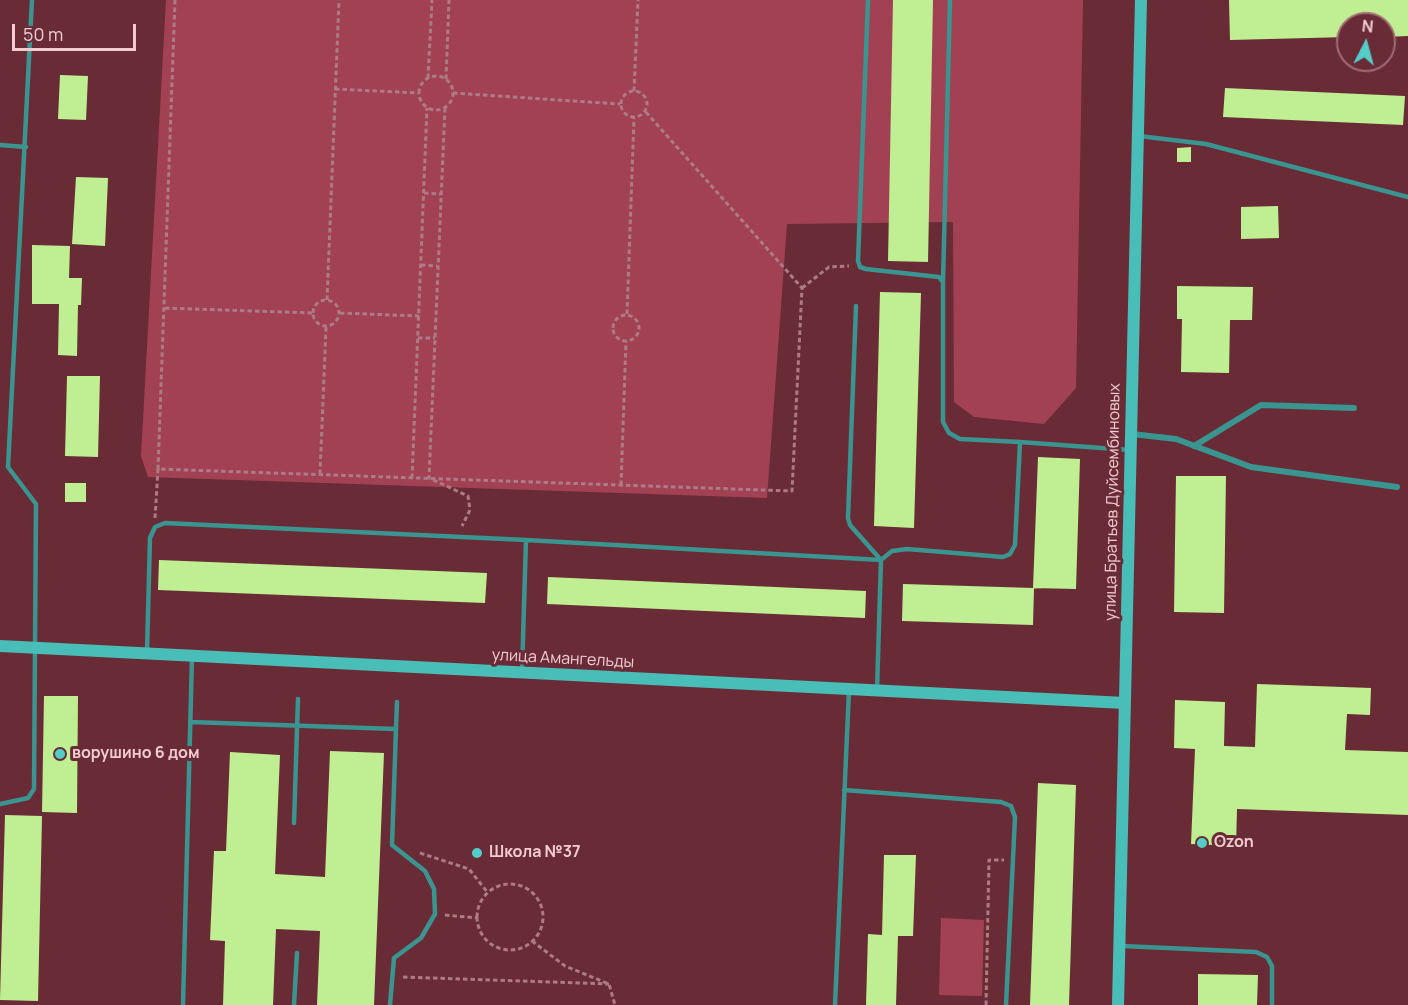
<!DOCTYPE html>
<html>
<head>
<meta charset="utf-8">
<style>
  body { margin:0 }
  #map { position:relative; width:1408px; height:1005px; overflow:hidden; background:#692c37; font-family:Manrope,sans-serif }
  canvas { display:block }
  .north { position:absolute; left:1336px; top:12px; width:60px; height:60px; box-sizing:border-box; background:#692c37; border:2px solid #a06c74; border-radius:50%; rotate:6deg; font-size:16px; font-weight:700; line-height:24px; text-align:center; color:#f3ccd0 }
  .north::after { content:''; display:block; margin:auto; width:21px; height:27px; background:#54cdc8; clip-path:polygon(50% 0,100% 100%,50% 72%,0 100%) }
  .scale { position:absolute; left:12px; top:24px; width:124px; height:27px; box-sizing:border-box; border:3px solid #f3ccd0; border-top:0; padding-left:8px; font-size:18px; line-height:21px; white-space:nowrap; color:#f3ccd0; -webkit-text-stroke:4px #692c37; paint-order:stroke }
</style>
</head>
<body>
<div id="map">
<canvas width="1408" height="1005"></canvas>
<div class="north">N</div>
<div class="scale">50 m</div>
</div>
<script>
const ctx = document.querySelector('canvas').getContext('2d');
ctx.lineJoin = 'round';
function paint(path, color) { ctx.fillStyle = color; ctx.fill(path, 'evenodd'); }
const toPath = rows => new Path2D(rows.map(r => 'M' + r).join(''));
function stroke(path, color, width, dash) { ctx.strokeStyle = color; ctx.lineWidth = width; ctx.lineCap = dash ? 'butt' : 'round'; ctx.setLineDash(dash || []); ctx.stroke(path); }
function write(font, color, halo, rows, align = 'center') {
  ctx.font = font + ' Manrope,sans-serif'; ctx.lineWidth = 6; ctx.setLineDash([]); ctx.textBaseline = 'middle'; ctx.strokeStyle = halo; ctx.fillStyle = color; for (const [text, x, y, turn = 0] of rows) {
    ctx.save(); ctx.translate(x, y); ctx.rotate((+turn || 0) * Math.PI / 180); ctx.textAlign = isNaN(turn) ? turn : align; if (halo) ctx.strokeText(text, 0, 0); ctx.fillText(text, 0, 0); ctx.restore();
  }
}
paint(toPath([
  [166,0,1083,0,1076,388,1044,424,974,417,954,402,953,222,787,224,767,498,148,477,141,456],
  [941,918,984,920,982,996,939,995]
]), '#a34154');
paint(toPath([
  [893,0,933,0,928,262,888,261],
  [1229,0,1408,0,1408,36,1384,37,1384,24,1348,24,1348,37,1230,40],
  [60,75,88,76,86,120,58,119],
  [1225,88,1405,96,1403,125,1223,117],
  [1191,147,1191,162,1177,162,1177,148],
  [76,177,108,178,105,246,72,244],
  [1278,206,1279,238,1241,239,1241,207],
  [32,245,70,246,69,278,82,278,81,305,78,305,77,356,58,355,59,304,32,304],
  [1177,286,1253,287,1252,320,1230,320,1229,373,1181,372,1182,319,1177,319],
  [880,292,921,293,914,528,874,526],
  [67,376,100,376,98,457,65,456],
  [1038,457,1080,459,1076,589,1033,588],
  [1176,476,1226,476,1224,613,1174,612],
  [65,483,86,483,86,502,65,502],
  [159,560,487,573,485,603,158,590],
  [548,577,866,591,865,618,547,604],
  [903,584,1034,588,1033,625,902,621],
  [1257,684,1371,688,1370,715,1347,714,1345,750,1408,752,1408,815,1237,809,1236,846,1191,844,1195,749,1174,748,1175,700,1225,702,1224,746,1255,747],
  [44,696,78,696,77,813,42,812],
  [330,751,384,753,374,1005,317,1005,320,931,276,929,273,1005,223,1005,225,941,210,940,214,851,226,851,230,752,280,755,275,874,325,877],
  [1038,783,1076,785,1069,1005,1030,1005],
  [5,815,42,816,38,1001,0,1000],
  [884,855,916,855,913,936,898,936,896,1005,866,1005,868,934,882,935],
  [1198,974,1258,975,1257,1005,1198,1005]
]), '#c0ef93');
stroke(toPath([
  [175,0,158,469,792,491,802,288,645,111],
  '419 93a17 17 0 1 1 34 0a17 17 0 1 1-34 0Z',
  [428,78,432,0],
  [446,79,449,0],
  [335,89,419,93],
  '621 104a13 13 0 1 1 26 0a13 13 0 1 1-26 0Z',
  [634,91,638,0],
  [453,93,620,104],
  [445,108,429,478,468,496,470,510,462,526],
  [424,193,441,194],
  [421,265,437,266],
  [802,288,829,267,849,266],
  '313 313a13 13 0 1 1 26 0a13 13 0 1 1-26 0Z',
  [327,300,339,0],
  [165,308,313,313],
  [340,313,419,316],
  [627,314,634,118],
  '613 328a13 13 0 1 1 26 0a13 13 0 1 1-26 0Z',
  [418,338,435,338],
  [320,474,326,327],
  [412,478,427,108],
  [621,485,626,341],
  [155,518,158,469],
  [420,853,469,869,488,893],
  '477 917a33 33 0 1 1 66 0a33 33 0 1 1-66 0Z',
  [445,915,477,918],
  [532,941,565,966,609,984,615,1005],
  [403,977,609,984],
  [986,1005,989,860,1004,860]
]), '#ad7b83', 3, [4.5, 3]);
stroke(toPath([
  [868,0,858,261,860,267,866,269,939,277,943,282,943,422,949,433,960,439,1020,442],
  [1139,136,1206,144,1408,197],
  [0,145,26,147],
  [943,282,950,0],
  [856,306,848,518,850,525,881,560,892,551,907,549,1003,557,1010,554,1015,545,1020,442,1129,450],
  [147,652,150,538,155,527,165,523,526,540,881,560,877,690],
  [522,672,526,540],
  [190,722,396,729,392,845,425,871,434,889,435,914,421,938,394,958,390,1005],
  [396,729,397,702],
  [844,790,1001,802,1011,806,1015,817,1006,1005],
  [0,804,28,798,34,789,36,504,8,467,32,0],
  [294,823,298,699],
  [1122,946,1256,952,1267,957,1272,966,1272,1005],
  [183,1005,192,657],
  [294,1005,297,953],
  [835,1005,849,690]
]), '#3a9490', 4.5);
stroke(toPath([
  [1132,434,1176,439,1251,467,1397,487],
  [1194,446,1261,405,1354,408]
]), '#3a9490', 6);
stroke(toPath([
  [0,646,1125,703],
  [1118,1005,1141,0]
]), '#49bdb7', 12);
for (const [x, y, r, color] of [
  [60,754,6,"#54cdc8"],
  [1202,843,6,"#54cdc8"],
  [477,853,6,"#54cdc8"]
]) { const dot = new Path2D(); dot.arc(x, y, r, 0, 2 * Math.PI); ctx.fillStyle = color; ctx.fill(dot); stroke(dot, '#692c37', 2); }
write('16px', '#f3ccd0', '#692c37', [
  ["улица Братьев Дуйсембиновых",1113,502,-89],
  ["улица Амангельды",563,659,3]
]);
write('bold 16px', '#f3ccd0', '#692c37', [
  ["ворушино 6 дом",72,754],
  ["Ozon",1214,843],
  ["Школа №37",489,853]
], 'left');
</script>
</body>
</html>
